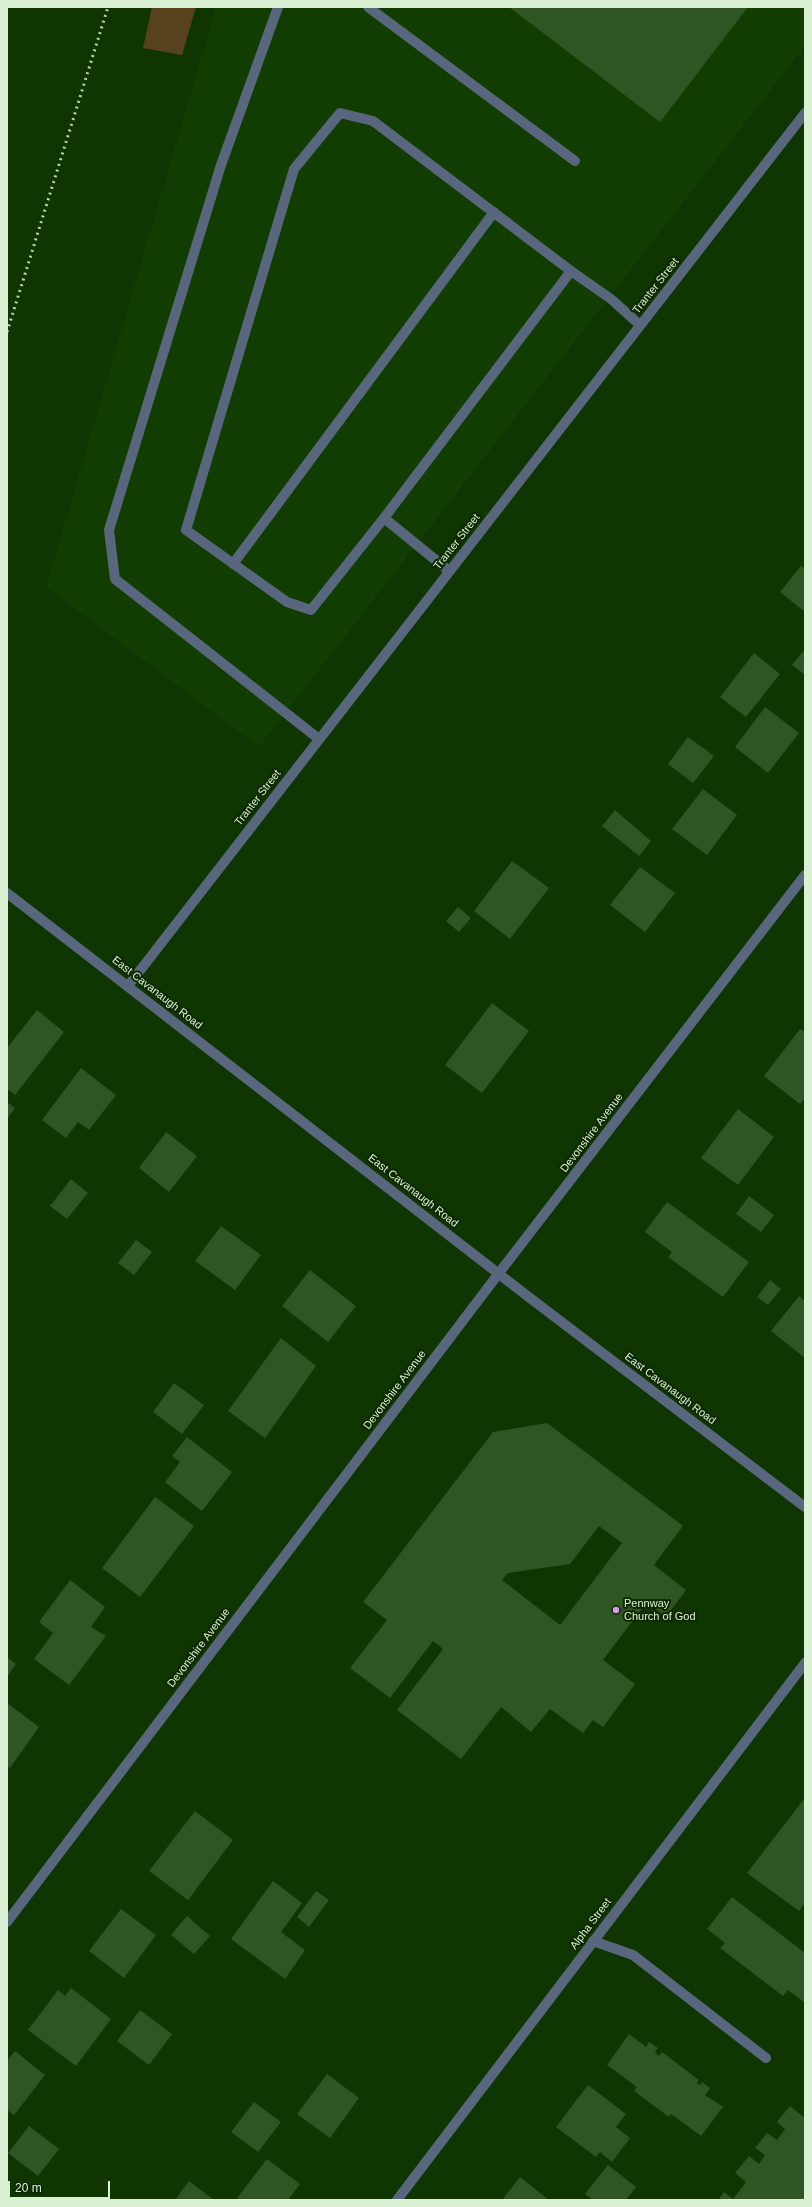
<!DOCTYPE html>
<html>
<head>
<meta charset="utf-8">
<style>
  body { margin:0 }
  #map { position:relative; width:812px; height:2207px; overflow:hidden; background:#0f3500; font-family:Helvetica,sans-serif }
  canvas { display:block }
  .frame { position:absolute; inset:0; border:8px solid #dbf1d4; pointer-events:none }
  .scale { position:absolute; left:8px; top:2181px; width:102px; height:18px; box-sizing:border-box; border:2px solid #dbf1d4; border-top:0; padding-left:5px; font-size:12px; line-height:14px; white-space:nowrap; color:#dbf1d4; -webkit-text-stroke:3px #0d2902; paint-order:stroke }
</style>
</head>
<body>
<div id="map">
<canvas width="812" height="2207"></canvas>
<div class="frame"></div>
<div class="scale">20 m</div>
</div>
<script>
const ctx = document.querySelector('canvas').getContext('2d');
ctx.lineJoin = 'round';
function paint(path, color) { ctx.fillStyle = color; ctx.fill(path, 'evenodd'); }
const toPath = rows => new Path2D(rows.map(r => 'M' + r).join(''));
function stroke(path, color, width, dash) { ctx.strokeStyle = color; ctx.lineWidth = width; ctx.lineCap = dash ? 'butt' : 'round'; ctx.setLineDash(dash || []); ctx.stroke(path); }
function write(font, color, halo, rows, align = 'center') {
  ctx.font = font + ' Helvetica,sans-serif'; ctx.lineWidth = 4; ctx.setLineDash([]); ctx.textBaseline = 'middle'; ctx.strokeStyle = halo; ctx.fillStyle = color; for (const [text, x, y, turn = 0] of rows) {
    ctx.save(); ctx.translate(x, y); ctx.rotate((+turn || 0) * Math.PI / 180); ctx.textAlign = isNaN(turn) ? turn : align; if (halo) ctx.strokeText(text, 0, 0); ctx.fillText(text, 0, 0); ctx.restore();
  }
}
paint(toPath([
  [216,7,805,7,805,46,259,747,46,587]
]), '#123d00');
paint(toPath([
  [152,7,196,7,182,55,143,48]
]), '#58421e');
paint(toPath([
  [509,7,748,7,660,122],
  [801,566,805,569,805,612,780,592],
  [805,649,805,675,792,665],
  [754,653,780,674,746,717,720,697],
  [765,707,799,733,768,773,735,747],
  [688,737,714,756,693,783,668,764],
  [703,789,737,815,707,855,672,829],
  [615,810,651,841,639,856,602,826],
  [512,861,549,888,510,939,474,911],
  [640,867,675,893,645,932,610,905],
  [458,907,471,918,459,932,446,921],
  [492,1003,529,1031,482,1093,445,1065],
  [37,1010,64,1032,15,1095,7,1089,7,1048],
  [800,1029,805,1032,805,1098,800,1104,764,1076],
  [81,1068,116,1095,89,1130,78,1122,66,1138,42,1120],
  [7,1102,15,1108,7,1119],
  [738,1109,774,1137,738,1185,701,1158],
  [166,1132,197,1156,169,1192,139,1168],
  [71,1179,88,1193,67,1219,50,1206],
  [749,1196,774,1215,761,1232,736,1214],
  [667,1202,749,1262,723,1297,668,1257,672,1252,645,1232],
  [221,1226,261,1255,235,1290,195,1261],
  [136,1240,152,1252,134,1275,118,1263],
  [310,1270,356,1306,328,1342,282,1306],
  [770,1280,781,1289,768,1305,757,1297],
  [799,1296,805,1301,805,1358,771,1331],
  [281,1338,316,1366,265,1438,228,1411],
  [174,1383,204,1405,182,1434,153,1412],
  [547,1423,683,1526,654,1565,686,1590,666,1617,647,1602,603,1660,635,1684,603,1727,593,1720,583,1733,550,1709,531,1732,501,1707,461,1759,397,1710,443,1649,433,1641,390,1698,350,1668,387,1620,363,1602,493,1432],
  [599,1526,622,1543,560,1625,502,1580,508,1573,570,1564],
  [187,1437,232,1472,202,1511,165,1482,180,1462,172,1456],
  [155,1497,194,1526,140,1597,102,1568],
  [70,1580,105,1607,91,1627,106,1636,69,1685,34,1659,53,1633,39,1622],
  [7,1657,16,1664,7,1677],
  [7,1703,39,1727,10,1768,7,1766],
  [804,1799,805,1903,799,1911,747,1873],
  [195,1811,233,1840,188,1900,149,1871],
  [273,1881,302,1903,281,1932,305,1950,285,1979,231,1939],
  [316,1891,329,1900,309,1927,297,1917],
  [732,1897,805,1953,804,2002,788,1990,783,1996,720,1948,725,1943,707,1929],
  [121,1909,156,1935,124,1978,89,1951],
  [187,1916,210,1936,194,1954,171,1935],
  [71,1988,111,2019,76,2066,28,2030,58,1990,65,1996],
  [140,2010,172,2034,149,2065,117,2041],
  [629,2034,646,2047,649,2042,658,2048,655,2052,659,2056,662,2052,699,2080,697,2083,700,2085,702,2082,710,2088,705,2095,723,2107,701,2136,671,2114,669,2117,634,2091,637,2087,607,2065],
  [15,2051,45,2075,14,2115,7,2110,7,2061],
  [327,2074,359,2098,330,2138,297,2114],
  [588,2085,626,2114,616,2127,630,2138,612,2162,600,2152,596,2157,556,2127],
  [254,2102,281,2122,258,2152,231,2132],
  [790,2106,805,2118,805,2200,718,2200,724,2192,733,2199,746,2182,735,2173,749,2156,759,2164,765,2155,755,2148,767,2133,777,2140,785,2129,777,2122],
  [29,2126,59,2149,38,2176,8,2153],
  [267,2159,300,2184,288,2200,241,2200,237,2198],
  [608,2165,636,2187,626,2200,593,2200,585,2194],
  [520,2177,549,2200,502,2200],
  [189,2181,214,2200,175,2200]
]), '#2f5522');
stroke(toPath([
  [278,7,221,165,109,530,115,579,319,739],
  [368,7,575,161],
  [384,518,311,610,287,602,186,530,294,169,340,113,373,121,571,271],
  [233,564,494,212],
  [449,571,384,518,571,271,611,299,640,325],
  [7,893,530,1298,805,1507],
  [128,986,805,113],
  [7,1922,499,1273,805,875],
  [593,1941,633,1955,766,2058],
  [397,2200,805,1663]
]), '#58677e', 10);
stroke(toPath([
  [7,332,108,7]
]), '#b7d0af', 3, [2, 4]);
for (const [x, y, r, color] of [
  [616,1610,4,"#de98f2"]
]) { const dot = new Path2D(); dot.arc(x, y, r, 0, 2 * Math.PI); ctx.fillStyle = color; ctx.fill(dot); stroke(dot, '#0d2902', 1.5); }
write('11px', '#dbf1d4', '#0d2902', [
  ["Tranter Street",656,286,-52],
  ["Tranter Street",457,542,-52],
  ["Tranter Street",258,798,-52],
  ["East Cavanaugh Road",157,993,38],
  ["Devonshire Avenue",592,1133,-53],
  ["East Cavanaugh Road",413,1191,38],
  ["East Cavanaugh Road",670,1389,37],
  ["Devonshire Avenue",395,1390,-53],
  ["Devonshire Avenue",199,1648,-53],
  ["Alpha Street",591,1924,-53]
]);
write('11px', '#dbf1d4', '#0d2902', [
  ["Pennway",624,1604],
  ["Church of God",624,1617]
], 'left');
</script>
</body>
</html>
